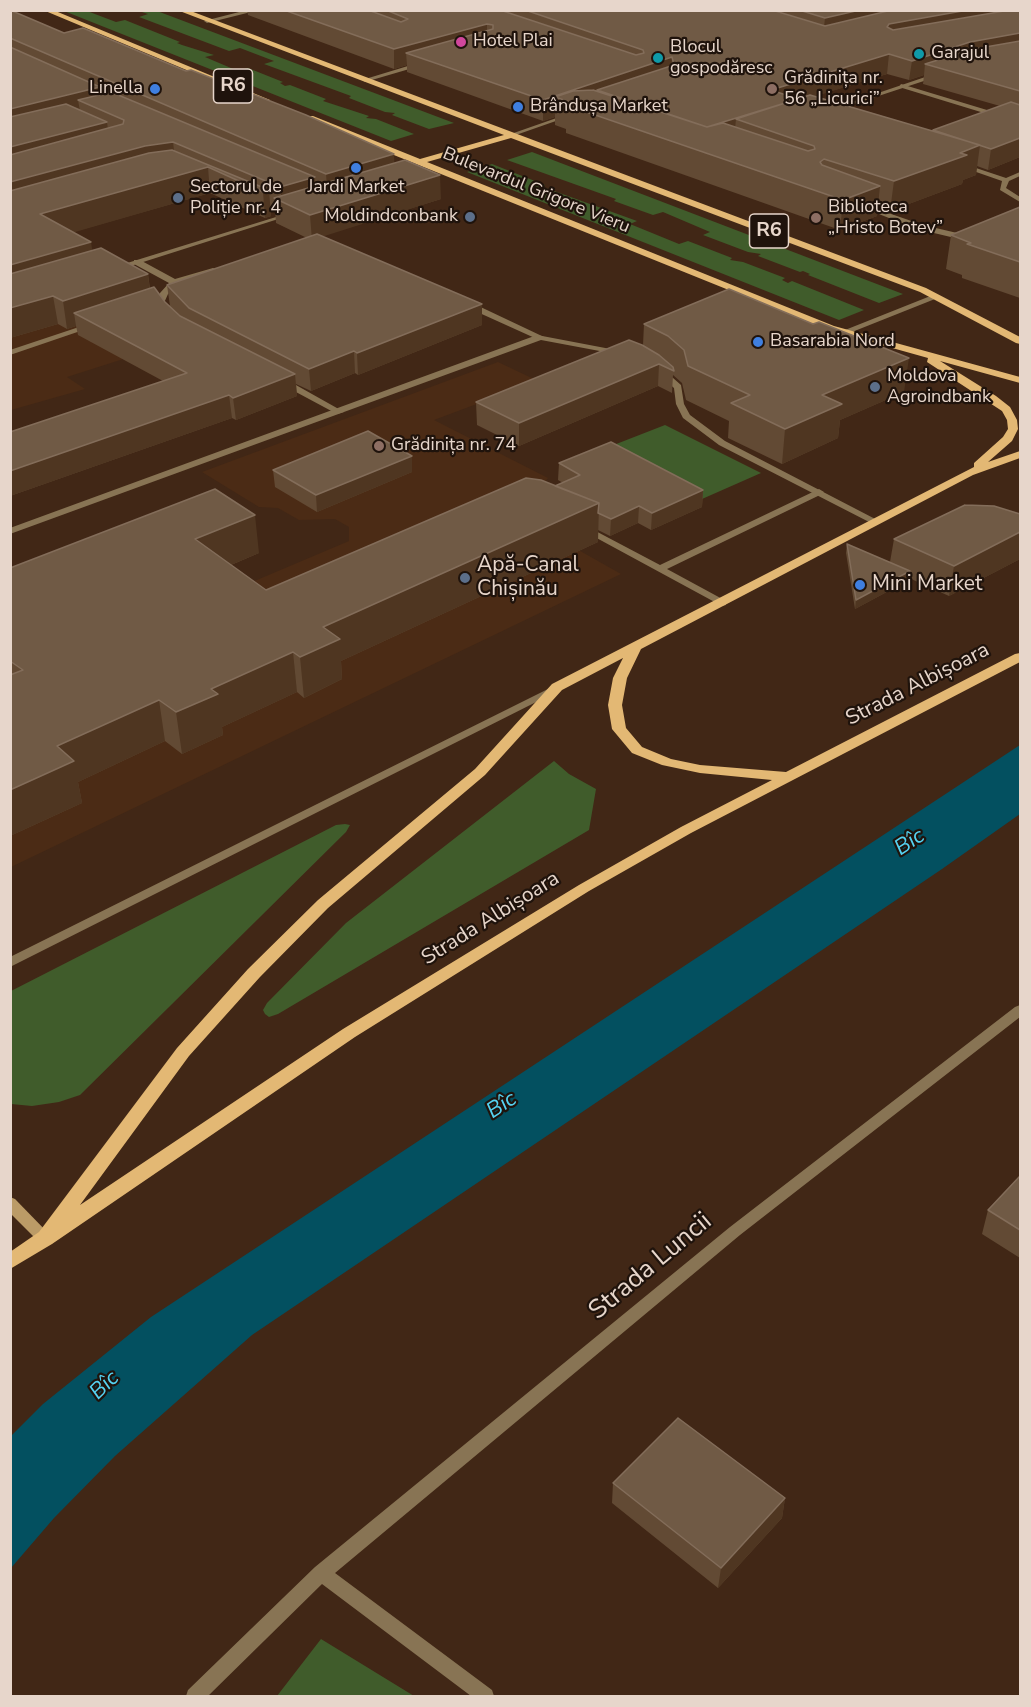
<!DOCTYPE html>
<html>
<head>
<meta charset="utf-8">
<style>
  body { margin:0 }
  #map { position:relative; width:1031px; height:1707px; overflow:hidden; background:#412716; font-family:"Nunito Sans",sans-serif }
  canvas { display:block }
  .frame { position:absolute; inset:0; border:12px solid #e7d6cb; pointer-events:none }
</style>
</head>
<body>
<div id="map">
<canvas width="1031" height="1707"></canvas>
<div class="frame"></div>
</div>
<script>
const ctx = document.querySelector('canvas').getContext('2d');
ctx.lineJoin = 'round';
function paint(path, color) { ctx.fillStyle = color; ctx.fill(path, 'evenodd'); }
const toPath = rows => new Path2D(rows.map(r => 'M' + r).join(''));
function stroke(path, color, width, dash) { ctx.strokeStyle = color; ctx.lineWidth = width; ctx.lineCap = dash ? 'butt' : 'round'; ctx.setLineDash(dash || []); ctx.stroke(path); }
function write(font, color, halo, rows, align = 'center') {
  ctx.font = font + ' "Nunito Sans",sans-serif'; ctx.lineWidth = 4.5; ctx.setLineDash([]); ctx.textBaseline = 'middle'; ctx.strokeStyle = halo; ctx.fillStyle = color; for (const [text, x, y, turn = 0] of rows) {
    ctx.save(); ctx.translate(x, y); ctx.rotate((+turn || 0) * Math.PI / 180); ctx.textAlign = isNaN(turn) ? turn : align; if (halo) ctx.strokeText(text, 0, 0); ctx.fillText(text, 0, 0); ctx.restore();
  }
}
paint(toPath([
  [11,304,183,340,67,377,85,389,11,410],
  [498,362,538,381,434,420,548,478,532,497,527,521,621,574,11,867,11,684,349,541,349,527,335,519,299,520,278,508,259,507,202,472]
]), '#4b2b15');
paint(toPath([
  [64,11,87,11,116,22,125,20,180,42,177,43,182,45,214,55,205,57,238,71,248,68,283,82,280,83,285,86,290,85,326,99,323,101,369,116,366,118,376,119,414,134,391,141],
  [139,11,157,11,454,123,429,129,392,115,395,113,385,112,349,98,351,96,264,64,274,61,240,48,229,51,139,17,148,14],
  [532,152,903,294,879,303,808,275,810,274,803,271,800,272,758,256,761,254,748,252,703,235,710,232,663,212,653,215,614,201,616,199,507,160],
  [492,164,545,185,543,187,637,221,630,224,679,244,688,241,732,258,730,260,743,262,785,278,782,280,788,283,792,281,864,310,839,320,467,172],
  [665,425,761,473,702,499,606,448],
  [554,761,569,774,596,789,589,830,278,1014,269,1017,265,1014,263,1010,267,1003,346,923],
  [345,824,350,825,346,832,80,1095,59,1102,32,1106,11,1104,11,991,336,825],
  [321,1639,414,1696,277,1696]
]), '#405c2b');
paint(toPath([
  [1020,745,1020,814,942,869,252,1335,115,1456,54,1518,11,1568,11,1436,43,1404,151,1317]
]), '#035060');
paint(toPath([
  [247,10,259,10,207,23,204,21,247,10],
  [421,62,423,65,365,82,362,80,421,62],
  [901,84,1020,120,1020,124,899,87,901,84],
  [961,163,1006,178,1020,172,1020,176,1009,181,1006,188,1020,197,1020,202,1000,190,1002,181,959,166,959,164,961,163],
  [861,205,865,205,923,225,970,236,966,238,955,238,917,229,861,207,861,205],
  [134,260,140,260,175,279,213,268,217,270,177,284,168,294,164,303,169,311,165,313,162,313,156,303,160,293,169,283,134,264,134,260],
  [933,295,940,297,847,334,840,332,933,295],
  [464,302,470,302,544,337,537,339,464,306,464,302],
  [88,324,95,326,10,355,10,350,88,324],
  [281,380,287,380,344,412,337,414,281,384,281,380],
  [819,489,824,492,822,494,667,569,726,601,726,605,722,606,580,529,582,527,588,527,660,565,819,489]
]), '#887454');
paint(toPath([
  [937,73,939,76,833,111,828,110,937,73],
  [568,114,573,115,513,136,508,135,568,114],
  [289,213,294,214,118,270,111,268,289,213],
  [537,335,621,351,625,353,621,355,541,340,10,534,10,528,537,335],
  [658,370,664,370,681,385,684,404,690,415,725,441,881,522,876,525,873,524,719,445,683,418,676,404,674,388,658,374,658,370],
  [556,685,560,686,561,688,560,690,10,967,10,957,556,685],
  [1020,1005,1020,1017,740,1235,335,1573,492,1690,494,1696,471,1696,322,1584,208,1696,186,1696,188,1690,315,1567,730,1227,1015,1007,1020,1005]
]), '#887454');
paint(toPath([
  [10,1197,15,1199,50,1235,53,1239,50,1243,45,1245,40,1243,10,1213,10,1197]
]), '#bb9b67');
paint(toPath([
  [43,10,53,10,270,100,263,102,43,10],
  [177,10,188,10,926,288,1020,337,1020,344,1016,343,920,292,511,138,427,162,834,326,1020,377,1020,383,940,361,996,396,1010,407,1017,420,1018,429,1012,441,988,462,1020,451,1020,458,973,475,641,649,627,678,622,705,626,728,642,747,671,759,700,765,786,772,1015,654,1020,653,1020,662,691,833,589,891,355,1037,52,1244,10,1269,10,1252,39,1232,177,1048,248,969,318,900,475,769,552,684,974,467,974,463,1003,437,1008,429,1007,420,1002,411,927,362,928,358,828,330,307,120,307,116,313,116,420,159,504,135,177,10],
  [623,658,613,678,608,705,612,729,632,753,662,765,700,773,772,780,681,827,579,885,343,1029,80,1205,189,1056,260,977,328,908,485,775,562,690,623,658]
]), '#e3b874');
paint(toPath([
  [10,10,64,33,395,163,441,199,322,236,482,325,358,375,355,373,311,391,296,384,297,396,236,420,232,418,10,496,10,432,163,381,78,335,76,326,67,329,58,324,10,338],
  [210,193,265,218,271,216,270,208,275,210,276,223,307,238,167,285,170,306,150,289,148,274,92,251,73,232],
  [247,10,1020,10,1020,157,988,170,977,166,976,175,963,180,962,184,890,211,878,207,877,216,840,230,566,133,566,129,555,125,555,117,543,121,407,72,407,65,394,69,248,15],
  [887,74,909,80,924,75,923,84,1000,106,933,130,933,131,815,96],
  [1020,207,1020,298,962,278,962,275,946,269,951,235],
  [644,324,904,392,840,420,838,438,782,464,728,438,729,421,686,400,682,383,673,375,672,393,658,386,519,446,477,425,476,402,643,345],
  [559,463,703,490,702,507,651,530,638,523,610,536,598,530,598,542,341,661,342,679,304,698,297,692,222,727,223,735,182,754,165,741,78,782,82,803,10,836,10,568,259,553,231,565,266,590,555,486,563,483,558,480],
  [273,470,412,472,317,512,275,487],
  [1020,514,1020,559,949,596,909,578,909,580,855,609,846,553,847,544,890,562,894,539],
  [1020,1176,1020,1258,982,1234,988,1210],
  [613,1483,785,1498,782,1518,718,1588,612,1503]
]), '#624a34');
paint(toPath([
  [860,10,941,10,823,37,825,18],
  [968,10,1011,10,887,43,887,27,889,24],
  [487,24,487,43,406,53,407,65,394,69,394,49],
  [1020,33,1020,51,925,64,924,75,909,80,912,61,970,42],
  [889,54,887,74,797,102,736,119,734,139,707,127,771,90],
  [672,57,671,77,597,90,596,102,555,97,555,117,543,121,543,100],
  [100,87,103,111,78,100,81,117,10,135,10,109],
  [107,122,110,146,10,174,10,147],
  [1020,138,1020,157,988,170,991,149],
  [173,142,176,167,10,210,10,182,145,146],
  [980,145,976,175,963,180,962,184,890,211,894,181,960,153],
  [394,154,395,179,328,199,326,174],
  [208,167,210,193,44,241,40,214],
  [440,175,441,199,312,240,310,215],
  [315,177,316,203,282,202,280,187],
  [880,186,877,216,840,230,843,200],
  [269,190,271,216,265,218,263,192],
  [91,242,95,269,10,294,10,265],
  [148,274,151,301,74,313,76,326,67,329,63,301],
  [53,296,58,324,10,338,10,308],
  [482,304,482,325,358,375,357,353],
  [354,351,355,373,311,391,309,369],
  [909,358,904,392,840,420,838,438,782,464,785,429,822,395],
  [659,364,658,386,519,446,519,423],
  [295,374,297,396,236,420,233,398],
  [229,395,232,418,10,496,10,471],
  [412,456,412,472,317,512,316,495],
  [703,490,702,507,651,530,652,513],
  [599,503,598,542,341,661,342,679,304,698,300,657,323,627],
  [639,506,638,523,610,536,611,519],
  [255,515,259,553,200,578,195,539],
  [1020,532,1020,559,949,596,954,566],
  [910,571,909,580,855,609,856,600],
  [293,652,297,692,222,727,223,735,182,754,176,712,211,689],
  [159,700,165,741,78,782,82,803,10,836,10,790,57,746],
  [785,1498,782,1518,718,1588,721,1568]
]), '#4f3621');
const building = toPath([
  [10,10,64,33,83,28,186,71,191,70,306,115,394,154,326,174,10,38,10,10],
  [284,10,368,10,401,22,408,19,386,10,500,10,636,55,644,53,643,50,525,10,772,10,825,26,892,10,968,10,889,24,887,27,893,30,1010,10,1020,10,1020,33,970,42,912,61,889,54,771,90,798,99,707,127,597,90,674,65,672,57,543,100,406,53,493,29,493,25,487,24,394,49,284,10],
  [799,10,860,10,825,18,799,10],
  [1020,41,1020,91,925,64,974,49,1020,41],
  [10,47,100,87,10,109,10,47],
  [593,90,707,127,723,123,808,151,815,149,814,146,736,119,810,95,980,145,960,153,967,155,894,181,824,159,820,162,822,165,880,186,843,200,566,105,572,103,555,97,573,91,593,90],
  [111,92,315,177,280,187,173,142,145,146,10,182,10,155,123,124,124,120,78,100,111,92],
  [1011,102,1020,105,1020,138,991,149,933,130,1011,102],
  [66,104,107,122,10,147,10,117,66,104],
  [172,150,269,190,263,192,208,167,40,214,91,242,10,265,10,191,149,153,172,150],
  [405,160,440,175,310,215,274,198,405,160],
  [1020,207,1020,262,967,244,971,243,951,235,1020,207],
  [317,234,482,304,357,353,354,351,309,369,189,308,167,285,317,234],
  [101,248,148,274,63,301,53,296,10,308,10,274,101,248],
  [154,287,165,302,180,316,295,374,233,398,229,395,10,471,10,432,187,373,74,313,154,287],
  [729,289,813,324,819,322,909,358,822,395,842,404,785,429,731,403,750,395,688,366,684,350,668,336,644,324,729,289],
  [629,340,642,345,659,355,673,367,674,371,659,364,519,423,476,402,629,340],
  [368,431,412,456,316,495,273,470,368,431],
  [611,442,703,490,652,513,639,506,611,519,598,513,599,503,555,486,580,475,559,463,611,442],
  [526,478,541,480,599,503,323,627,340,639,300,657,293,652,211,689,218,694,176,712,159,700,57,746,74,761,10,790,10,675,23,670,10,661,10,568,215,489,255,515,195,539,266,590,526,478],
  [965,505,994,506,1020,514,1020,532,954,566,894,539,965,505],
  [847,544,910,571,856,600,847,544],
  [1020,1176,1020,1230,988,1210,1020,1176],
  [678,1418,785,1498,721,1568,613,1483,678,1418]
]);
paint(building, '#705a45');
stroke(building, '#836d5a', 1.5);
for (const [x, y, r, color] of [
  [461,42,6,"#d1479c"],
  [919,54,6,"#0f9aa8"],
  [658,58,6,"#0f9aa8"],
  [155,89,6,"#3f7fe0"],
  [772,89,6,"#8d6e63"],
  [518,107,6,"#3f7fe0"],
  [356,168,6,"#3f7fe0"],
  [178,198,6,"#5c6f8a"],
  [470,217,6,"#5c6f8a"],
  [816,218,6,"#8d6e63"],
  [758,342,6,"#3f7fe0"],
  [875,387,6,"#5c6f8a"],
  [379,446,6,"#8d6e63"],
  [465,578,6,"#5c6f8a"],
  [860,585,6,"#3f7fe0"]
]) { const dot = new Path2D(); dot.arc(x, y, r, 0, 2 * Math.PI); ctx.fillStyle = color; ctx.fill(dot); stroke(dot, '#1f130c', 2); }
write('18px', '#e7d6cb', '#1f130c', [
  ["Hotel Plai",473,42],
  ["Blocul",670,48],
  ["gospodăresc",670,69],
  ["Garajul",931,54],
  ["Grădinița nr.",784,79],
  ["56 „Licurici”",784,100],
  ["Linella",143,89,"right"],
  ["Brândușa Market",530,107],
  ["Sectorul de",190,188],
  ["Poliție nr. 4",190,209],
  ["Jardi Market",356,188,"center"],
  ["Biblioteca",828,208],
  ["„Hristo Botev”",828,229],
  ["Moldindconbank",458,217,"right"],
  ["Basarabia Nord",770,342],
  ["Moldova",887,377],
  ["Agroindbank",887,398],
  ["Grădinița nr. 74",391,446]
], 'left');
write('18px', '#e7d6cb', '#1f130c', [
  ["Bulevardul Grigore Vieru",536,191,22]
]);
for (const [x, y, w] of [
  [233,86,39],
  [769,231,39]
]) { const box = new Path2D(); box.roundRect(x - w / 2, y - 17, w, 34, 4.5); ctx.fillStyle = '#1f130c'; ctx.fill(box); stroke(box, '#e7d6cb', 1.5); }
write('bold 20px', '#e7d6cb', null, [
  ["R6",233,86],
  ["R6",769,231]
]);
write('21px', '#e7d6cb', '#1f130c', [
  ["Apă-Canal",477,566],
  ["Chișinău",477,590],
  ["Mini Market",872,585]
], 'left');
write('21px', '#e7d6cb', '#1f130c', [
  ["Strada Albișoara",918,685,-27],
  ["Strada Albișoara",491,919,-32]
]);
write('italic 22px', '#55d2f1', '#1f130c', [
  ["Bîc",910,843,-33],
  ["Bîc",502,1106,-33],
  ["Bîc",105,1386,-44]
]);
write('26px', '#e7d6cb', '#1f130c', [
  ["Strada Luncii",651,1267,-40]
]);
</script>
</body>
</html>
